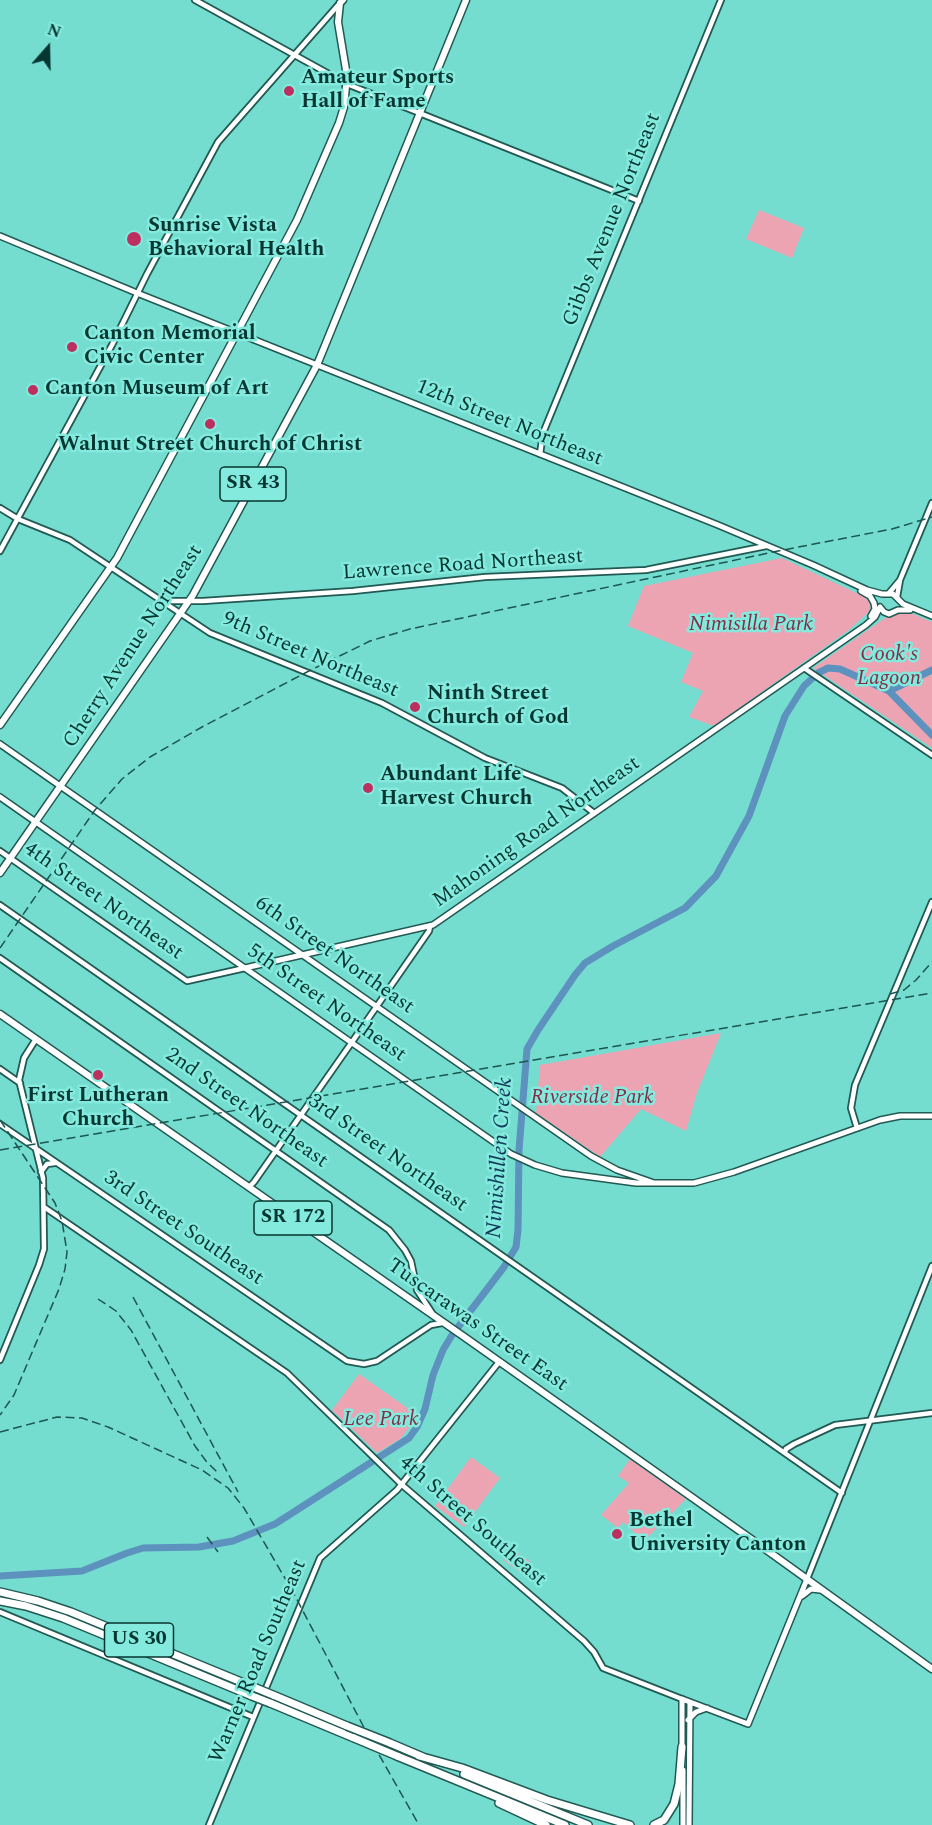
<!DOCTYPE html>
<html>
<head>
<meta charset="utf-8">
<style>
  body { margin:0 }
  #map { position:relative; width:932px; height:1825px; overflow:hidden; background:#75ddd0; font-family:Spectral,serif }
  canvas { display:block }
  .north { position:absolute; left:18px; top:18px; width:60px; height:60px; -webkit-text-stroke:4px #83eadd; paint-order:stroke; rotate:20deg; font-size:16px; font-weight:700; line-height:24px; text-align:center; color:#063631 }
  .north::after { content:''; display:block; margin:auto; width:21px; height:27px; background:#063631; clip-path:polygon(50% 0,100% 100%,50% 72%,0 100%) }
</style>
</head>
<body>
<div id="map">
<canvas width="932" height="1825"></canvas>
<div class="north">N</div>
</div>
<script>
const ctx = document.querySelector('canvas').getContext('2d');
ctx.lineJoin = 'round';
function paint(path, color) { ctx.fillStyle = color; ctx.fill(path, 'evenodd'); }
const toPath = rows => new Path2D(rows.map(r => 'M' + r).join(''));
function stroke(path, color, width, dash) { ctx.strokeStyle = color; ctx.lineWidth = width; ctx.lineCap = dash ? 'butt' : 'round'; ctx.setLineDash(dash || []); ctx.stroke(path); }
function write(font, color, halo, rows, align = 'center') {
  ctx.font = font + ' Spectral,serif'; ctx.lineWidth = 5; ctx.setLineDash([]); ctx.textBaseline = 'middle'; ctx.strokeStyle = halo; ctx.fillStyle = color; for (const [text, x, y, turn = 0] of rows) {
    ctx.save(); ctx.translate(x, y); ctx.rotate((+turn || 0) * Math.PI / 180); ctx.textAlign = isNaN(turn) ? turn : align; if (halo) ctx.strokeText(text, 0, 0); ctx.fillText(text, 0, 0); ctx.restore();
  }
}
paint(toPath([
  [759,210,804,228,792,258,746,239],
  [782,558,863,596,871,603,870,611,849,630,714,726,689,717,703,691,681,682,693,653,628,626,644,586],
  [903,612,911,613,932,622,932,748,813,668,885,618],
  [721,1033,697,1093,686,1131,641,1109,600,1157,536,1113,540,1065],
  [359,1374,416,1414,409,1428,400,1439,377,1453,332,1410],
  [471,1457,500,1478,464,1527,435,1506],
  [630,1459,686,1499,644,1541,623,1522,618,1528,601,1515,629,1483,618,1476],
  [507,1546,531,1562,523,1574,503,1560,507,1555,503,1552]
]), '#eca4b3');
stroke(toPath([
  [889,691,932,670],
  [0,1576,82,1571,127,1553,143,1548,199,1547,233,1541,275,1524,409,1438,417,1427,425,1409,433,1375,443,1350,452,1335,504,1267,516,1247,518,1230,519,1150,527,1049,538,1030,575,975,585,963,613,946,685,908,716,876,749,816,785,716,804,686,818,673,828,668,840,669,889,691,932,735]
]), '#5d92be', 7);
const tertiary = toPath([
  [195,0,347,84,639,201],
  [540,454,543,433,721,0],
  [0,508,18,519,70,540,210,633,382,703,485,758,562,788,594,813],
  [0,551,112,345,147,274,218,142,340,3],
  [889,593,900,580,932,503],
  [897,597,900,580],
  [164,601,203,601,353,591,485,577,646,570,766,546],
  [804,668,932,755],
  [0,851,187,981,245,968],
  [0,905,842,1493],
  [0,958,389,1230,405,1250,411,1261,417,1290,432,1313],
  [0,1069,20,1083],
  [0,1124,347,1361,364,1364,377,1361,431,1325,442,1323],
  [857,1128,851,1108,855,1085,932,902],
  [41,1172,47,1164,55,1163],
  [249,1187,254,1182,352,1042,429,931,430,926],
  [44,1207,287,1373,401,1484,584,1641,594,1652,603,1668,682,1699],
  [0,1360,39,1265,44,1249,43,1178,19,1080,24,1058,36,1039],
  [785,1452,786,1449,794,1444,835,1425,932,1413],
  [807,1579,932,1266],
  [0,1612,253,1717],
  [209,1825,320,1558,397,1490,499,1362]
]);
const secondary = toPath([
  [0,236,137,293,718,525,813,565,867,590,882,594,893,594,903,604,932,616],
  [861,591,870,596,874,603,875,609,871,616],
  [880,607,884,612,889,614,898,610,910,610],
  [0,744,591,1156,617,1170,654,1183],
  [0,797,511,1154,535,1165,562,1173,636,1183,694,1183,734,1172,880,1120,900,1116,932,1116],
  [245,968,433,925,866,625,875,617,880,607],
  [802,1596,811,1589,820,1590],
  [688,1720,696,1712,707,1708],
  [682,1748,682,1699,748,1724,807,1579],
  [683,1770,683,1825],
  [689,1825,690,1702]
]);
const primary = toPath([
  [0,725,117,558,297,220,339,123,344,107,347,76,338,22,340,3,343,0],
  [0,873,193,595,317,365,466,0],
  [0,1014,463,1336,761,1546,932,1669]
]);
const motorway = toPath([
  [0,1592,38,1601,71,1612,256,1688],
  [0,1601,26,1606,63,1618,252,1696],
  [273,1695,347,1726],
  [270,1703,354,1738],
  [390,1743,423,1757],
  [397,1756,565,1825],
  [419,1756,462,1768,547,1800,630,1825],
  [464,1774,588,1825],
  [499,1803,546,1825],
  [654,1825,664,1820,674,1804,679,1784,682,1747]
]);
stroke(tertiary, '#215953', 8);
stroke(secondary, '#215953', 8);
stroke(primary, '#215953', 9);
stroke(motorway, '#215953', 10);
stroke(tertiary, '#fff', 4.5);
stroke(secondary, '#fff', 5);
stroke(primary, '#fff', 6);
stroke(motorway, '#fff', 7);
stroke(toPath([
  [0,948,95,810,122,779,150,757,202,727,307,672,370,641,410,629,778,551,892,529,932,517],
  [890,994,904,990,916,980,932,962],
  [0,1120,55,1203,62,1221,67,1252,65,1269,59,1289,14,1395,0,1415],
  [0,1150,932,993],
  [133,1297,238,1492],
  [98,1299,116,1311,131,1330,195,1446,206,1461,219,1474],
  [0,1432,57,1417,82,1418,108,1427,202,1470,228,1488,244,1508,293,1592,369,1737,419,1825],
  [207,1537,218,1552]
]), '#1b5650', 1.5, [9, 4.5]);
const motorwayBridge = toPath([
  [256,1688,273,1695],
  [252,1696,270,1703],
  [347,1726,390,1743],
  [354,1738,397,1756]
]);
stroke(motorwayBridge, '#215953', 10, []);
stroke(motorwayBridge, '#fff', 7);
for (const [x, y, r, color] of [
  [289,91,6,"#bc2f5f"],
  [134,239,8,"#bc2f5f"],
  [72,347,6,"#bc2f5f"],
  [33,390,6,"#bc2f5f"],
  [210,424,6,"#bc2f5f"],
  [415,707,6,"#bc2f5f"],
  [368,788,6,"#bc2f5f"],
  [98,1075,6,"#bc2f5f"],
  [617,1534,6,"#bc2f5f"]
]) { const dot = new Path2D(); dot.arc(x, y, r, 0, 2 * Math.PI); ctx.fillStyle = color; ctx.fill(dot); stroke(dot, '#83eadd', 2); }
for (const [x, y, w] of [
  [253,484,66],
  [293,1218,78],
  [139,1640,69]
]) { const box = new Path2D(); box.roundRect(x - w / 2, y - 17, w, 34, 4.5); ctx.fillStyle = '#83eadd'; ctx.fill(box); stroke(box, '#063631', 1.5); }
write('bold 20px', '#063631', null, [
  ["SR 43",253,484],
  ["SR 172",293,1218],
  ["US 30",139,1640]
]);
write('bold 21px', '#063631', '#83eadd', [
  ["Amateur Sports",301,79],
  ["Hall of Fame",301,103],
  ["Sunrise Vista",148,227],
  ["Behavioral Health",148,251],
  ["Canton Memorial",84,335],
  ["Civic Center",84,359],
  ["Canton Museum of Art",45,390],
  ["Walnut Street Church of Christ",210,446,"center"],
  ["Ninth Street",427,695],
  ["Church of God",427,719],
  ["Abundant Life",380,776],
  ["Harvest Church",380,800],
  ["First Lutheran",98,1097,"center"],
  ["Church",98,1121,"center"],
  ["Bethel",629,1522],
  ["University Canton",629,1546]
], 'left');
write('21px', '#063631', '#83eadd', [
  ["Gibbs Avenue Northeast",613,220,-68],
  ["12th Street Northeast",509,424,22],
  ["Lawrence Road Northeast",463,566,-4],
  ["Cherry Avenue Northeast",134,647,-57],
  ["9th Street Northeast",310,656,23],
  ["Mahoning Road Northeast",537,833,-35],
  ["4th Street Northeast",103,902,35],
  ["6th Street Northeast",334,956,35],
  ["5th Street Northeast",326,1004,35],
  ["2nd Street Northeast",246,1109,35],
  ["3rd Street Northeast",387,1154,35],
  ["3rd Street Southeast",183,1229,34],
  ["Tuscarawas Street East",477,1326,35],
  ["4th Street Southeast",472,1522,41],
  ["Warner Road Southeast",259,1662,-67]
]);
write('italic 21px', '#822e47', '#83eadd', [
  ["Nimisilla Park",751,626],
  ["Cook's",889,656],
  ["Lagoon",889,680],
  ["Riverside Park",592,1099],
  ["Lee Park",381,1421]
]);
write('italic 22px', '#113a59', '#83eadd', [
  ["Nimishillen Creek",501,1158,-86]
]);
</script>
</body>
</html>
